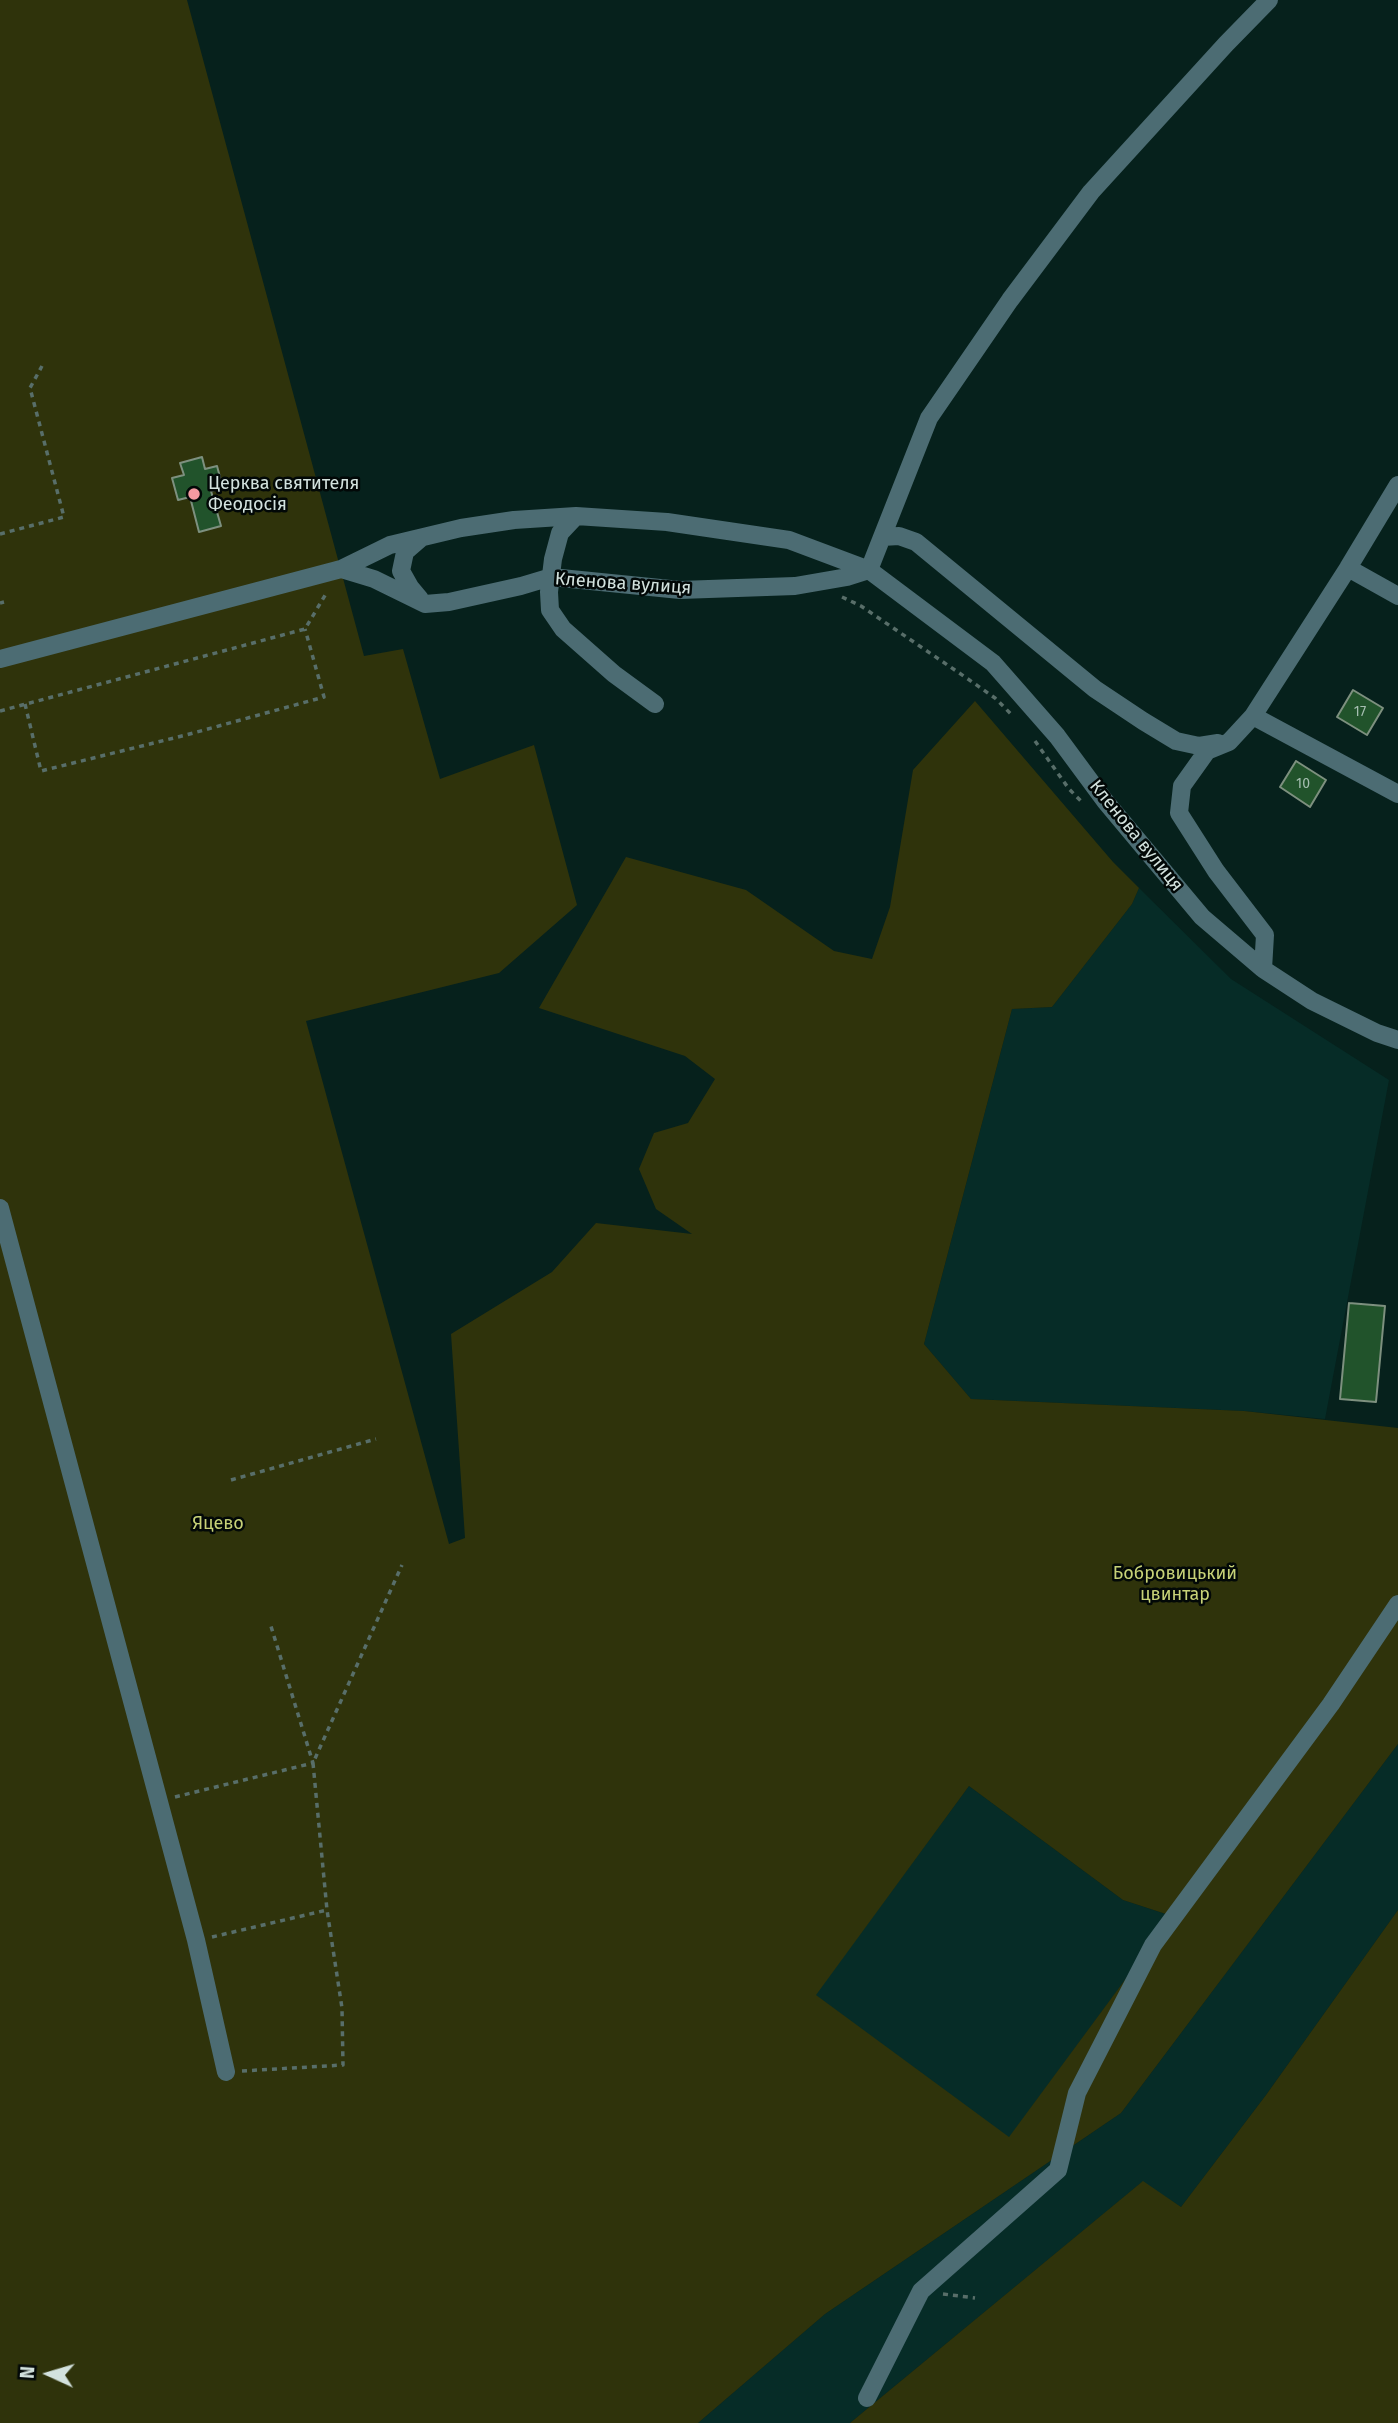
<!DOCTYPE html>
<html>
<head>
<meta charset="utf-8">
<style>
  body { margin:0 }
  #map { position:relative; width:1398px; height:2423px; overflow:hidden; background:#06211c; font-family:"Fira Sans",sans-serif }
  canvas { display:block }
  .north { position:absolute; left:14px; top:2339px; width:70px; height:70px; -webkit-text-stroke:5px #020807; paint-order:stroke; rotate:274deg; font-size:19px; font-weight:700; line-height:28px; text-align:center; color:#d3e2de }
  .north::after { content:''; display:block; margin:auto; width:24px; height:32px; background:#d3e2de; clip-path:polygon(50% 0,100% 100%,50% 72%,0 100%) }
</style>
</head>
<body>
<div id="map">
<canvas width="1398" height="2423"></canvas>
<div class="north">N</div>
</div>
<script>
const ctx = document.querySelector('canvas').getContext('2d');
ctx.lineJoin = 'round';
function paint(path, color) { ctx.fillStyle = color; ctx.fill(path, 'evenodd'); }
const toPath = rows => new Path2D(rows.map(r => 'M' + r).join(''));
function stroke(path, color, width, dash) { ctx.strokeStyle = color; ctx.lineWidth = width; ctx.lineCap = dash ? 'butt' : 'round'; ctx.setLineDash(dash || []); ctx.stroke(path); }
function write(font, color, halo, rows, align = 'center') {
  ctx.font = font + ' "Fira Sans",sans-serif'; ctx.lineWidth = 5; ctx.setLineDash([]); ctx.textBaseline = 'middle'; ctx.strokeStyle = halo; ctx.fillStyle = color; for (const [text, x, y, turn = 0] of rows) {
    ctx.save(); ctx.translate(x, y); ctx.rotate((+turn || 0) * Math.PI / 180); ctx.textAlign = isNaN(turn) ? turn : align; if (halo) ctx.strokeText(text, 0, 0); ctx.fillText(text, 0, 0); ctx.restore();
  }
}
paint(toPath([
  [1139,888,1231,979,1389,1080,1325,1419,1244,1411,971,1399,924,1344,1012,1009,1052,1007,1132,904],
  [1398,1744,1398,1910,1266,2095,1181,2207,1142,2182,850,2423,698,2423,825,2314,1121,2113],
  [969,1786,1123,1900,1172,1916,1009,2138,815,1995]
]), '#062c27');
paint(toPath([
  [0,0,187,0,364,656,403,649,440,779,534,745,577,905,499,973,306,1021,449,1544,465,1538,451,1334,552,1272,596,1223,692,1234,656,1209,639,1169,654,1133,688,1123,715,1079,685,1056,539,1008,626,857,746,890,834,951,872,959,890,907,913,770,975,701,1113,862,1139,888,1132,904,1052,1007,1012,1009,924,1344,971,1399,1244,1411,1398,1428,1398,1744,1121,2113,825,2314,698,2423,0,2423],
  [969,1786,1123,1900,1172,1916,1009,2137,816,1995],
  [1398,1910,1398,2423,850,2423,1143,2181,1181,2207,1266,2095]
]), '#2f330b');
const building = toPath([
  [202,457,205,469,217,466,223,488,211,491,221,526,199,532,190,497,178,500,172,478,184,475,180,463,202,457],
  [1353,690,1383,708,1367,735,1337,717,1353,690],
  [1296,761,1326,780,1310,807,1280,787,1296,761],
  [1349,1303,1385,1306,1376,1402,1340,1399,1349,1303]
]);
paint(building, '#21532b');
stroke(building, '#7d907f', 2);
stroke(toPath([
  [0,534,64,517,30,388,42,366],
  [842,597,861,606,968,679,995,698,1013,716],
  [0,603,4,602],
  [25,704,41,771,186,735,324,697,305,629],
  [0,711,305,629,327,592],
  [1035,741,1069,789,1081,801],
  [231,1480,376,1439],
  [175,1797,313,1763,270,1623],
  [212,1937,327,1910],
  [242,2071,343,2065,342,2008,327,1910,313,1763,402,1565],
  [943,2294,975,2298]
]), '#586e69', 3.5, [5, 5]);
stroke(toPath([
  [576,516,560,533,553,559,549,592,550,610,563,629,614,674,655,704],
  [882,537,929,418,1010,300,1091,192,1226,44,1269,0],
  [1348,568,1398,596],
  [341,569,374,579,425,604,449,602,521,586,551,577,680,590,795,586,847,577,869,570],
  [869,570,882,537,899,536,916,542,1095,689,1143,721,1176,741,1199,746,1218,743],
  [420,599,410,587,401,571,405,552,420,539],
  [0,659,341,569,390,545,461,528,514,520,576,516,667,522,789,540,869,570,993,663,1057,736,1105,801,1202,917,1263,969,1312,1001,1377,1033,1398,1040],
  [1253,716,1398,794],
  [1263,969,1265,935,1216,871,1179,813,1182,786,1207,751,1229,742,1253,716,1348,568,1398,485],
  [0,1208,196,1940,226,2072],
  [867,2398,921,2291,1058,2170,1077,2093,1153,1945,1331,1704,1398,1604]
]), '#4c6c73', 18);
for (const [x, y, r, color] of [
  [194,494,7,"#f49aa1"]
]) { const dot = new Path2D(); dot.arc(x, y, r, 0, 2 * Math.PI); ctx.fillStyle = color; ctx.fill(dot); stroke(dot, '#020807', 2.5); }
write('14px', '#a6beb1', null, [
  ["17",1360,712],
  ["10",1303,784]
]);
write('18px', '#d3e2de', '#020807', [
  ["Церква святителя",208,484],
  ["Феодосія",208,505]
], 'left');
write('18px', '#d3e2de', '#020807', [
  ["Кленова вулиця",623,584,4],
  ["Кленова вулиця",1136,836,51]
]);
write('18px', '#c7d277', '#020807', [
  ["Яцево",218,1524],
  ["Бобровицький",1175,1574],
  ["цвинтар",1175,1595]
]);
</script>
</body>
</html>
